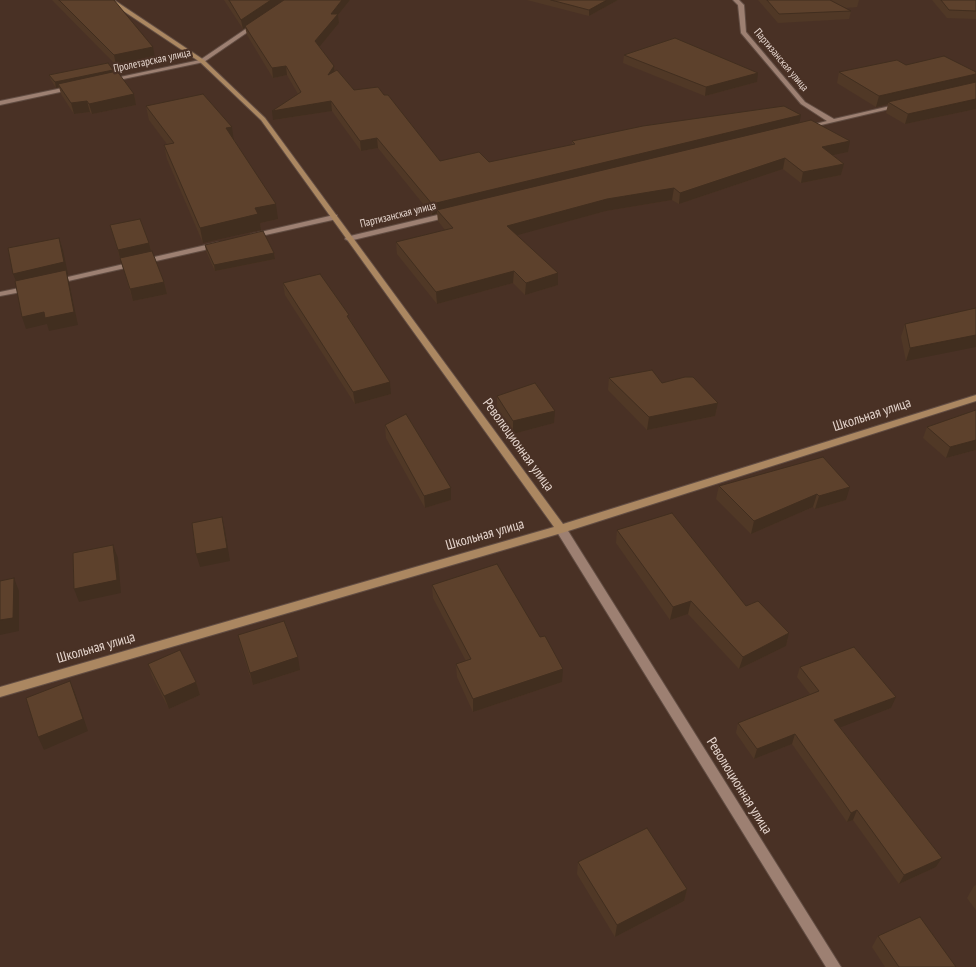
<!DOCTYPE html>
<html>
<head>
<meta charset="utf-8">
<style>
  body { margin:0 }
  canvas { display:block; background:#493125 }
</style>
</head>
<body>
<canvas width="976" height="967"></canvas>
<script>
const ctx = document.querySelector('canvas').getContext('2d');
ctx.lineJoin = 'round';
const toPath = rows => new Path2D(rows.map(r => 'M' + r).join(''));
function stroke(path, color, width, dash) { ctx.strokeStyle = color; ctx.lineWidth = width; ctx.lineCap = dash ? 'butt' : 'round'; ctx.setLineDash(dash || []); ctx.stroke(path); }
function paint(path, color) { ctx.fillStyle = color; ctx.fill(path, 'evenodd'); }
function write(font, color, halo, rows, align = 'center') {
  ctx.font = font + ' "PT Sans Narrow",sans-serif'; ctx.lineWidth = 4.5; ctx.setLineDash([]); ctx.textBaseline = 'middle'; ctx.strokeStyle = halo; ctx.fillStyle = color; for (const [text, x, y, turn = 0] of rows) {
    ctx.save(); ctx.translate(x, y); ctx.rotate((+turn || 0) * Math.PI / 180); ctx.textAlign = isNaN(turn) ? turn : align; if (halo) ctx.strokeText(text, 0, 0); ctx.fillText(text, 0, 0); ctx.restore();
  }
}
const street = toPath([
  [733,0,739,0,744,5,746,32,805,102,834,119,899,104,902,106,804,129,804,127,827,121,801,104,741,33,738,5,733,0],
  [256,22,259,24,258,25,204,62,109,82,106,80,200,60,256,22],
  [72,86,74,87,74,89,0,105,0,101,72,86],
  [450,212,453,212,453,216,349,241,345,239,346,237,450,212],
  [334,215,337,215,337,219,252,238,248,236,252,234,334,215],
  [219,242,222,242,222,246,55,284,51,282,55,280,219,242],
  [29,286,32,286,32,290,0,296,0,292,29,286],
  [561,525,565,526,841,967,826,967,557,532,556,529,557,526,561,525]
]);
const secondary = toPath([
  [107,0,114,0,204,60,265,118,563,524,976,395,976,401,565,532,0,697,0,687,554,527,261,120,200,62,107,0]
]);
stroke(street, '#624d43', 2);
stroke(secondary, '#624d43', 2);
paint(street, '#9d8072');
paint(secondary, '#ab8761');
paint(toPath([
  [52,0,114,0,155,57,116,65],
  [224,0,350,0,338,15,339,23,319,47,334,66,335,71,354,90,384,95,440,161,489,162,572,145,572,141,799,122,848,152,833,155,844,164,841,175,801,183,783,169,679,204,672,200,606,211,517,235,558,285,525,295,513,283,437,304,397,254,396,242,445,230,438,221,437,213,432,215,378,148,361,151,332,111,273,120,298,94,287,75,273,78,247,35,245,27,243,29],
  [527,0,618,0,589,16],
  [758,0,859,0,857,7,845,8,851,11,849,19,778,23],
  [932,0,976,0,976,19,947,18],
  [624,55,757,82,705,96,623,63],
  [906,65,976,72,976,109,905,124,886,113,888,104,876,107,837,83,839,72],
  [114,72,134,94,136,105,92,114,90,112,74,114,61,94,59,87,56,88,51,80,49,75],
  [146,106,234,139,278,219,260,223,261,230,203,243,167,159,164,145,167,144,149,120],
  [110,225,149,243,151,251,164,282,167,294,133,301],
  [205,245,274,253,275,259,215,271,206,251],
  [283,283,350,319,391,394,355,404,285,295],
  [976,308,906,361,901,337,905,324],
  [609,378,662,383,718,403,715,416,647,430,608,390],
  [497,396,554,423,513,434,497,409],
  [976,410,976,450,946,458,923,438,927,427],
  [385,425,451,488,451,500,425,508,386,438],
  [823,457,846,500,815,509,813,507,751,534,716,499,719,486],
  [617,530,746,606,789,633,786,646,739,669,688,614,670,620,616,543],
  [432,585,540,637,562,682,473,712,457,677,456,664,466,661,433,598],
  [238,635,300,670,253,685,241,648],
  [148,664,196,682,200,695,169,709,152,676],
  [800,667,891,708,840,727,942,858,936,867,899,884,853,820,847,822,792,744,754,759,736,733,738,723,810,694,797,677],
  [578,862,687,889,684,901,615,937,577,874],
  [976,885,976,910,967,898,974,886],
  [878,936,956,967,885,967,872,947]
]), '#503826');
paint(toPath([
  [271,0,285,0,243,29,241,20],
  [342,0,350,0,338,15,339,23,316,51,315,41,331,14],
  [607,0,618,0,589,16,589,10],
  [153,47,155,57,116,65,114,55],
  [286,66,287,75,273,78,272,68],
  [334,66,335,75,328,75],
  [113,70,115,76,58,84,59,87,56,88,55,82],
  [758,73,757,82,705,96,706,87],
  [976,74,976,82,888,102,888,104,876,107,879,96],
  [134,94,136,105,92,114,89,104],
  [976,99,976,109,905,124,908,114],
  [87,101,90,112,74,114,71,103],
  [331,101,332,111,273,120,272,111],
  [801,115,799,125,437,210,437,213,432,215,432,204],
  [232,127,234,142,226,128],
  [377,138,378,148,361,151,360,141],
  [850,141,848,152,819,158,822,147],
  [785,158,783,169,679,204,680,193],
  [844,164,841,175,801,183,803,172],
  [674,188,672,200,606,211,507,238,507,226,607,199],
  [276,204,278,219,260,223,261,230,203,243,200,228,255,208],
  [59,238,63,250,68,274,67,275,69,282,78,325,49,331,47,324,26,329,22,317,44,312,74,312,18,286,13,274],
  [149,243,152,255,121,262,118,250],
  [274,253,275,259,215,271,214,265],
  [514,271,513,283,437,304,436,292],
  [558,273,558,285,525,295,526,283],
  [164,282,167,294,133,301,130,289],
  [976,335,976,347,906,361,910,348],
  [390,382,391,394,355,404,353,392],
  [718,403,715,416,647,430,649,417],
  [555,411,554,423,513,434,513,421],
  [976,440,976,450,946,458,950,447],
  [850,487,846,500,815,509,819,496],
  [451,488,451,500,425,508,424,496],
  [817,494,813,507,751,534,754,521],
  [222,517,225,530,230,561,200,567,196,554],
  [113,545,118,558,121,593,79,602,74,589],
  [14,578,19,591,19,631,0,635,0,620],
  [691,601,688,614,670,620,673,607],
  [789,633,786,646,739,669,743,657],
  [298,657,300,670,253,685,250,673],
  [563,669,562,682,473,712,473,699],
  [70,681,75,693,88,731,44,750,38,737],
  [196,682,200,695,169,709,164,696],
  [896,697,891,708,831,731,834,720],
  [795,734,792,744,754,759,757,749],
  [857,810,853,820,847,822,851,813],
  [942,858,936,867,899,884,904,875],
  [687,889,684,901,615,937,617,925]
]), '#412e1f');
const building = toPath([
  [59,0,114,0,153,47,114,55,59,0],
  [229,0,271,0,241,20,229,0],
  [284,0,342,0,331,14,338,14,315,41,334,66,328,75,337,70,354,90,378,87,384,95,388,95,440,161,479,152,489,162,575,144,572,141,643,126,784,106,801,115,432,204,377,138,360,141,331,101,272,111,301,92,286,66,272,68,245,26,284,0],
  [551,0,607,0,589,10,551,0],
  [767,0,830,0,851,11,779,14,767,0],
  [941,0,976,0,976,11,949,10,941,0],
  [675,38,758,73,706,87,624,55,675,38],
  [944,56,976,72,976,74,879,96,839,72,897,60,906,65,944,56],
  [108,63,113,70,55,82,49,75,108,63],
  [117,71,134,94,89,104,87,101,71,103,58,84,117,71],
  [976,82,976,99,908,114,888,102,976,82],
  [203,94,232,127,226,128,276,204,255,208,258,214,200,228,164,145,174,143,146,106,203,94],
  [811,120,850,141,822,147,844,164,803,172,785,158,680,193,674,188,607,199,507,226,558,273,526,283,514,271,436,292,396,242,453,228,437,210,811,120],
  [140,219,149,243,118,250,110,225,140,219],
  [263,231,274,253,214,265,205,245,263,231],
  [59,238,64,262,13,274,8,248,59,238],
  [152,251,164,282,130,289,120,258,152,251],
  [66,270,74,312,45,318,44,312,22,317,15,281,66,270],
  [320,274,349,315,347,316,390,382,353,392,283,283,320,274],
  [976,308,976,335,910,348,905,324,976,308],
  [652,370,662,383,685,377,693,377,718,403,649,417,609,378,652,370],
  [535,383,555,411,513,421,497,396,535,383],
  [976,410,976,440,950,447,927,427,976,410],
  [406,414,451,488,424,496,385,425,406,414],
  [823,457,850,487,819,496,817,494,754,521,719,486,823,457],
  [672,513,746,606,758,601,789,633,743,657,691,601,673,607,617,530,672,513],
  [222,517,227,548,196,554,192,523,222,517],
  [113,545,117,580,74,589,73,553,113,545],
  [497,564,540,637,545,636,563,669,473,699,456,664,471,659,432,585,497,564],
  [14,578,13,618,0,620,0,581,14,578],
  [284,621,298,657,250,673,238,635,284,621],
  [854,647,896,697,834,720,942,858,904,875,857,810,851,813,795,734,757,749,738,723,819,691,800,667,854,647],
  [180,650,196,682,164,696,148,664,180,650],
  [70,681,83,719,38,737,26,698,70,681],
  [647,828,687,889,617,925,578,862,647,828],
  [920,917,956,967,899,967,878,936,920,917]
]);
paint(building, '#5d412c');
stroke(building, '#412e1f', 1);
write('11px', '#e5d5cd', '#493125', [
  ["Партизанская улица",781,60,50],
  ["Пролетарская улица",152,61,-12],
  ["Партизанская улица",398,215,-14]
]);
write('14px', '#e5d5cd', '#493125', [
  ["Школьная улица",872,415,-18],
  ["Революционная улица",518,445,54],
  ["Школьная улица",485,535,-16],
  ["Школьная улица",96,648,-16],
  ["Революционная улица",739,786,58]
]);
</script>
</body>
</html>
